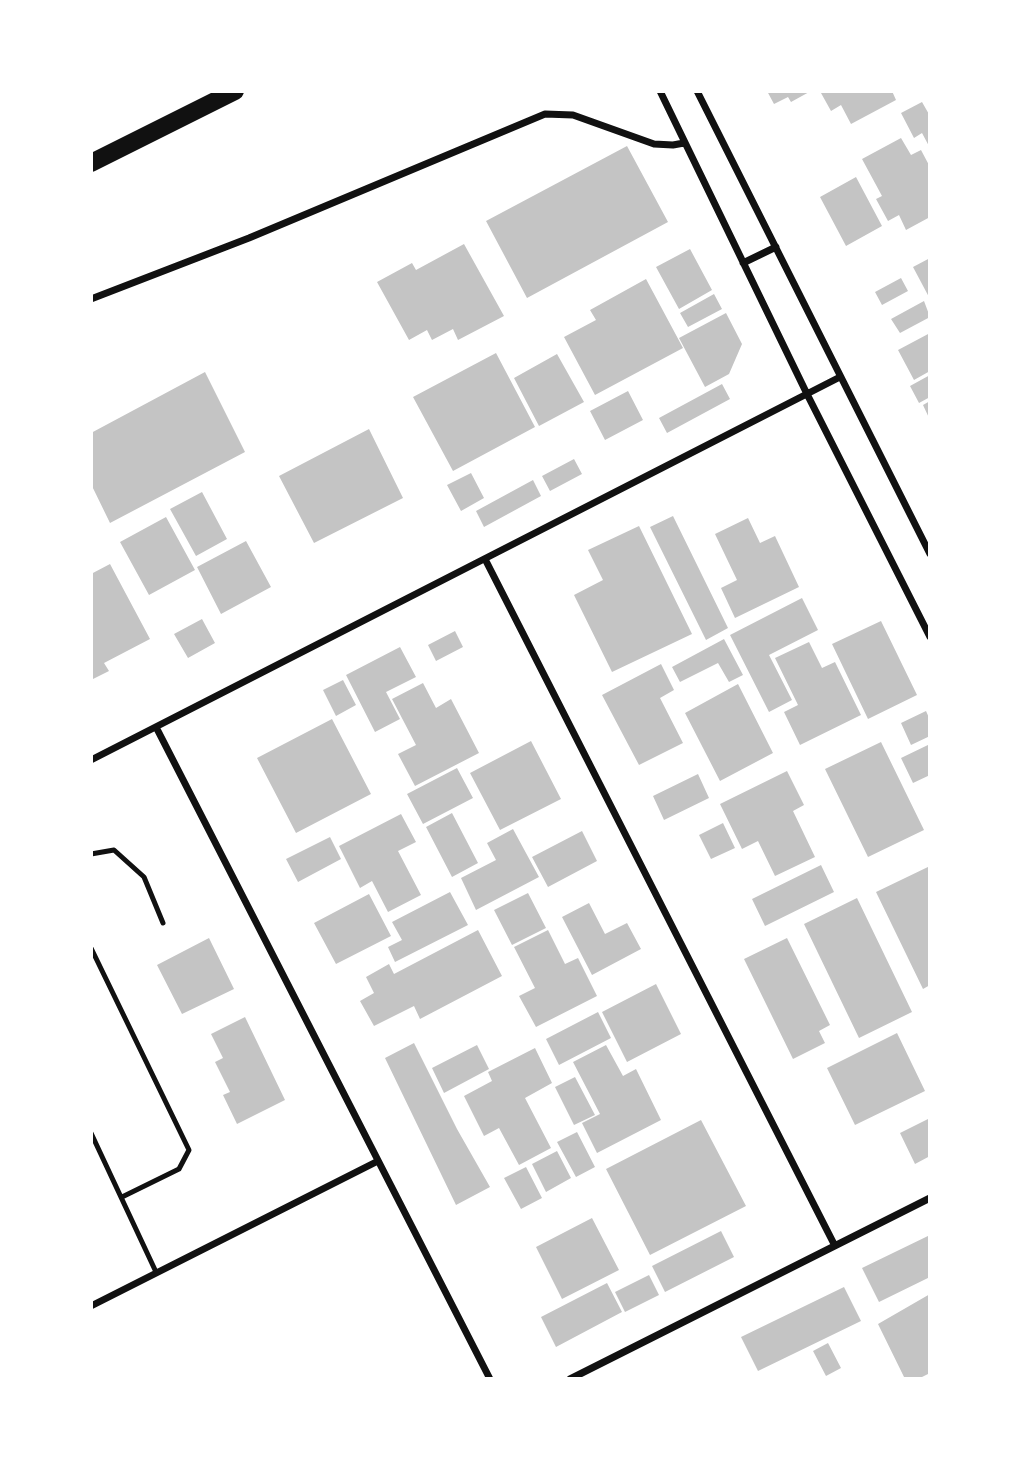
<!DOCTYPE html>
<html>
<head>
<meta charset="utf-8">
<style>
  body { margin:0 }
  #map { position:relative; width:1021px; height:1470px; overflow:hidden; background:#fff; font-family:Figtree,sans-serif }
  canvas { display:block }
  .frame { position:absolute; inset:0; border:93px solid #fff; pointer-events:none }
</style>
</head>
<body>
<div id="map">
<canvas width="1021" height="1470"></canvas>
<div class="frame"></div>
</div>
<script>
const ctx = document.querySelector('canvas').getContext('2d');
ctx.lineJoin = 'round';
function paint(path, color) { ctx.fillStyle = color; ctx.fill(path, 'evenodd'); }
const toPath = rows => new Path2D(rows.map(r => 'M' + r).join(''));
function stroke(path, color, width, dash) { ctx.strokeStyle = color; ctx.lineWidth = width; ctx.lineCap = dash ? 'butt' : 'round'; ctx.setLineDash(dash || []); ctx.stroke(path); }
paint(toPath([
  [767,91,811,91,791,102,788,97,774,104],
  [825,91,892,91,896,100,851,124,841,105,831,111,821,93],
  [922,102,930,116,930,148,922,133,914,138,901,113],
  [901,138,911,155,921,150,930,167,930,217,906,230,899,215,888,221,876,199,882,196,862,159],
  [627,146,668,222,527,298,486,221],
  [856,177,882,226,846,246,820,197],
  [464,244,504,316,458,340,453,329,432,340,427,330,409,340,377,282,412,263,416,270],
  [690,249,712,290,679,309,656,267],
  [930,258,930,299,913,267],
  [901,278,908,291,882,305,875,292],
  [646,279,683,348,595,395,564,337,596,320,590,310],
  [714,294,722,309,688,327,680,313],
  [924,301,930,317,900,333,891,319],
  [726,313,742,344,729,374,705,387,679,338],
  [930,333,930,371,914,380,898,350],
  [496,353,535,427,453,471,413,397],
  [557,354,584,402,539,426,514,378],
  [205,372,245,452,110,523,91,484,91,433],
  [930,375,930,397,919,403,910,386],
  [722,384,730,399,667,433,659,418],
  [628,391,643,420,605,440,590,411],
  [930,401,930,420,923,405],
  [369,429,403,498,314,543,279,476],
  [574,459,582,474,550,491,542,476],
  [471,473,484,498,461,511,447,485],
  [533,480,541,496,484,527,476,511],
  [202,492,227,539,196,556,170,509],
  [673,516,728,628,706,640,650,527],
  [166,517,195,570,149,595,120,542],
  [748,518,760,543,775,536,799,587,735,618,721,588,737,580,715,534],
  [639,526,692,634,612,672,574,595,603,580,588,550],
  [246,541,271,587,221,614,197,567],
  [110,564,150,639,104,663,109,671,91,680,91,574],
  [802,598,818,630,769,655,792,700,769,712,730,635],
  [202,619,215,643,188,658,174,634],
  [881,621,917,695,868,719,832,644],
  [455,631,463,647,436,661,428,645],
  [724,639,743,675,729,682,718,663,680,682,672,667],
  [809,642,822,668,835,662,861,715,800,745,784,712,798,705,775,658],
  [400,647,416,677,386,692,400,719,375,732,346,675],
  [661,664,674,690,660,698,683,743,639,765,602,695],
  [343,680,356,705,336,716,323,690],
  [423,683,436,708,451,699,479,753,415,786,398,754,416,745,392,699],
  [738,684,773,753,720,781,685,713],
  [926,711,930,720,930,736,911,745,901,723],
  [332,719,371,794,296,833,257,758],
  [531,741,561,799,500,830,470,773],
  [881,742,924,830,868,857,825,769],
  [930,744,930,775,913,783,901,758],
  [457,768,473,798,423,824,407,794],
  [787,771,804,805,793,811,815,857,775,876,758,841,742,849,720,804],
  [698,774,709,798,664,820,653,796],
  [452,813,478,863,452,877,426,827],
  [401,814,416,842,398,851,421,895,388,912,372,881,360,888,339,846],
  [723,823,735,848,711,859,699,835],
  [513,829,539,877,476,910,461,878,496,860,487,843],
  [582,831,597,861,548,887,532,857],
  [330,837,341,859,298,882,286,859],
  [821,865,834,892,765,926,752,899],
  [930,866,930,985,923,989,876,892],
  [450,892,468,925,395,962,388,947,402,940,392,922],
  [528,893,546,928,512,945,494,910],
  [369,894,391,936,336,964,314,923],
  [857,898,912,1012,859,1038,804,924],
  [589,903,605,934,627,923,641,949,592,975,562,917],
  [478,930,502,976,420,1019,414,1006,374,1026,360,1001,374,993,366,977,389,964,394,974],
  [548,930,565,964,578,958,597,996,536,1027,519,996,535,988,514,947],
  [209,938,234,989,182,1014,157,965],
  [787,938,830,1025,819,1031,825,1043,793,1059,744,959],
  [656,984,681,1034,627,1062,602,1012],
  [598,1012,611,1038,559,1065,546,1039],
  [245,1017,285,1100,237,1124,223,1095,230,1092,215,1062,223,1058,211,1034],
  [897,1033,925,1091,855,1125,827,1068],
  [414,1043,457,1129,490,1187,456,1205,385,1058],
  [477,1045,489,1069,444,1093,432,1068],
  [606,1045,623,1076,636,1069,661,1120,597,1153,582,1123,600,1114,573,1062],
  [535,1048,552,1083,525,1098,551,1148,519,1165,499,1128,484,1136,464,1096,492,1081,488,1072],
  [575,1077,595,1115,574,1125,555,1087],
  [930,1118,930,1156,915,1164,900,1133],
  [701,1120,746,1206,650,1255,606,1169],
  [577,1132,595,1167,576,1177,557,1142],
  [557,1151,571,1178,546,1192,532,1164],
  [526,1167,542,1198,521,1209,504,1178],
  [592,1218,619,1270,562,1299,536,1247],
  [721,1231,734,1257,665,1292,652,1266],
  [930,1235,930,1277,879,1302,862,1268],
  [649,1275,659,1295,625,1312,615,1292],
  [607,1283,622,1312,556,1347,541,1317],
  [844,1287,861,1321,758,1371,741,1337],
  [930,1294,930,1373,918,1379,905,1379,878,1324],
  [828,1343,841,1368,826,1376,813,1351]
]), '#c4c4c4');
stroke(toPath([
  [91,854,114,850,144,877,163,923],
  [91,948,189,1150,179,1169,122,1197],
  [91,1133,156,1272]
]), '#111', 5);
stroke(toPath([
  [660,91,807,394,930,637],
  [697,91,930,554],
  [743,263,776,247],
  [91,299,249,238,545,114,573,115,654,144,673,145,684,143],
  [485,559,835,1246],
  [156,727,490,1379],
  [91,760,840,377],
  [91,1306,378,1161],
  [570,1379,930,1198]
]), '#111', 7);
stroke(toPath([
  [91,163,235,91]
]), '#111', 18);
</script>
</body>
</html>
